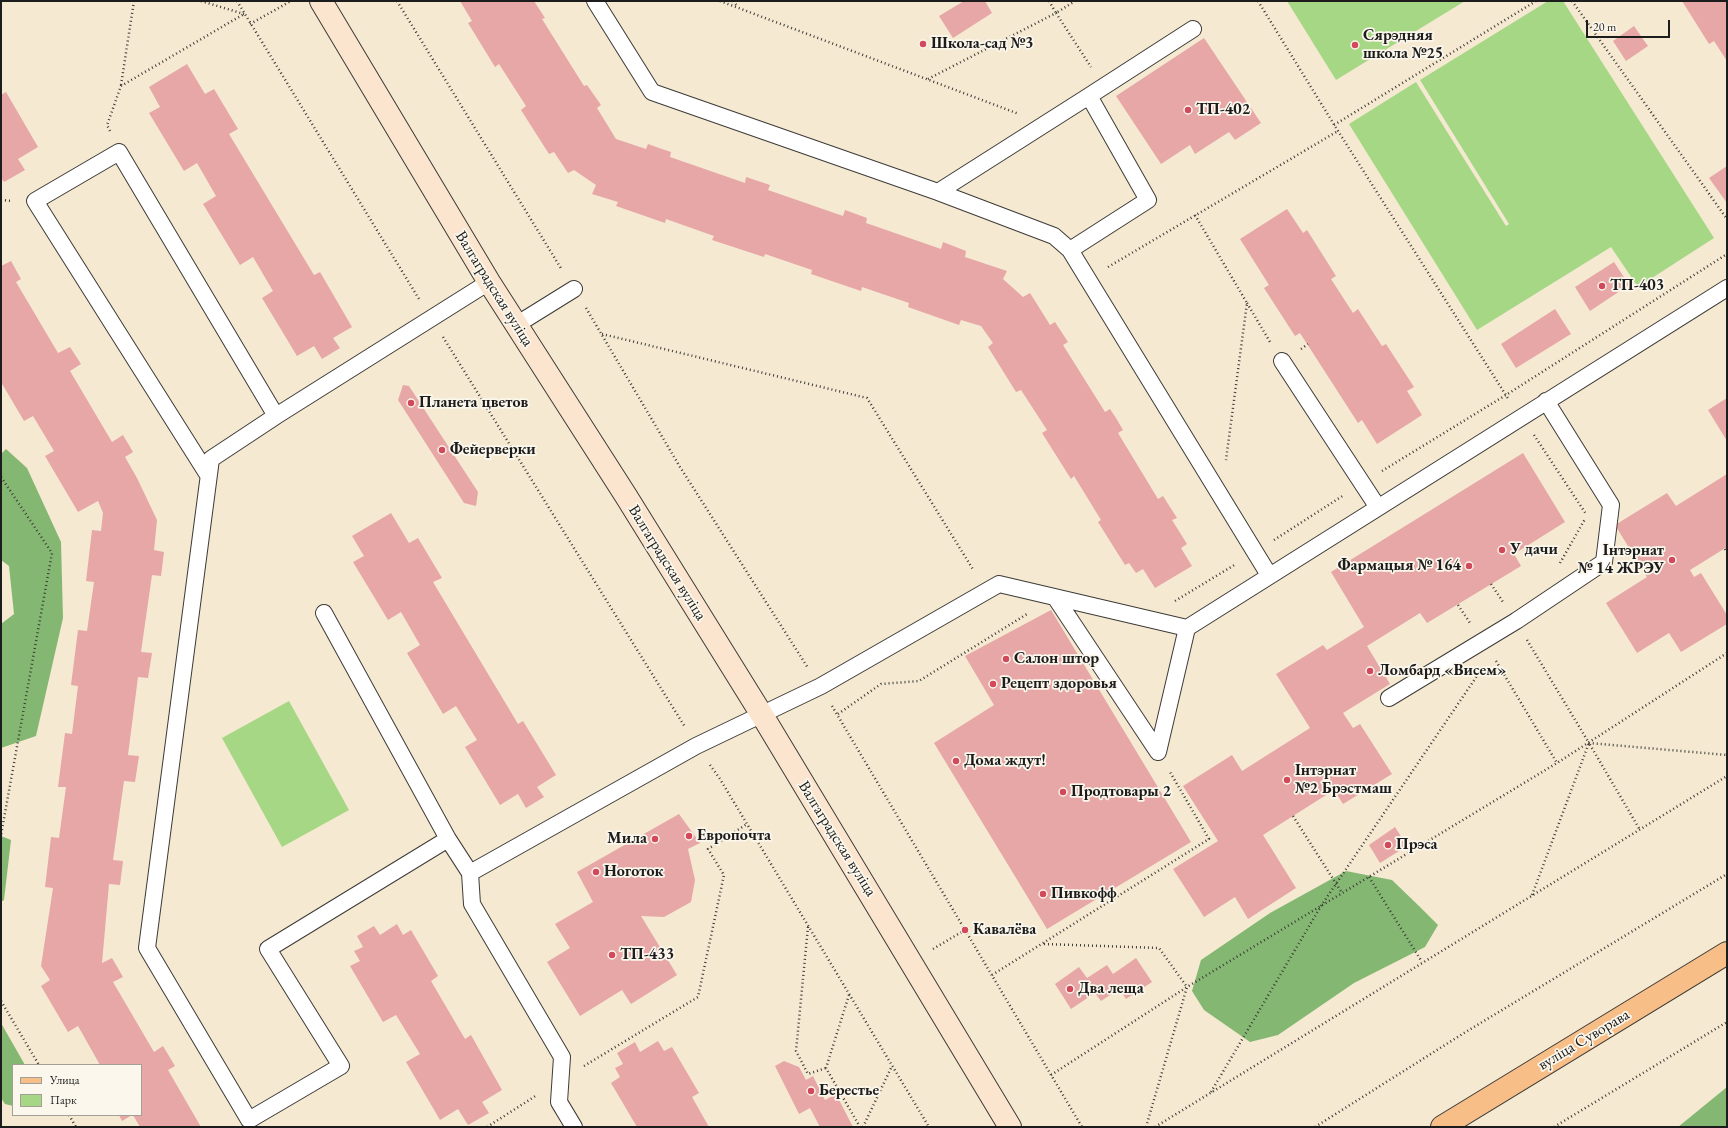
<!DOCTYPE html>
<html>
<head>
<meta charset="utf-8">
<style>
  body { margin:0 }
  #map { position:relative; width:1728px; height:1128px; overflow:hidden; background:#f5e9d2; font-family:"EB Garamond",serif }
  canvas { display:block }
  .frame { position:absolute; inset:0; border:2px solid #1c1c1c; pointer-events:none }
  .legend { position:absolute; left:12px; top:1064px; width:130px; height:52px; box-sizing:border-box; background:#fbf7ec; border:1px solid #a29f99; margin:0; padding:5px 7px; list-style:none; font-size:12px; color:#1c1c1c }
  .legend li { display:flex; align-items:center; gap:8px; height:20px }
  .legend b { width:20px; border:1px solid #a29f99 }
  .scale { position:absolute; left:1586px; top:20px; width:84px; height:18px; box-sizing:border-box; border:2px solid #1c1c1c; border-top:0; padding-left:5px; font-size:12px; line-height:14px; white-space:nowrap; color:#1c1c1c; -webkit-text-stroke:3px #fbf7ec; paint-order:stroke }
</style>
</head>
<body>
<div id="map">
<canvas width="1728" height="1128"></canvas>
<div class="frame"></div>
<ul class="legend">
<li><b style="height:5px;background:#f7be88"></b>Улица</li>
<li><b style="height:11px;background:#a5d785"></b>Парк</li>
</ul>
<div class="scale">20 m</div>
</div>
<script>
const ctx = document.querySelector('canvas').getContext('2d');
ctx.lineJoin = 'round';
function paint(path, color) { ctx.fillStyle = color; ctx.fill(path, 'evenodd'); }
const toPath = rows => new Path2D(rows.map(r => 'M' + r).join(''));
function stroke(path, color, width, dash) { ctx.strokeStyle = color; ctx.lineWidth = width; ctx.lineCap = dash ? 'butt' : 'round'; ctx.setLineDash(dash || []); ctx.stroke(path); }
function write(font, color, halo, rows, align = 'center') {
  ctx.font = font + ' "EB Garamond",serif'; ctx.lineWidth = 3.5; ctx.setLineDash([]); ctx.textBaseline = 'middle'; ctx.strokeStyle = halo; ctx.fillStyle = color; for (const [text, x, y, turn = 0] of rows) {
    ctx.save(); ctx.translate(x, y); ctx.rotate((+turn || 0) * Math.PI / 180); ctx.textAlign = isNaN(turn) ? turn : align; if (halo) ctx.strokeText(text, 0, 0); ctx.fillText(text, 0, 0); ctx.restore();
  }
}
paint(toPath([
  [1287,1,1465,1,1336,80],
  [1548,1,1563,1,1714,238,1638,287,1611,247,1477,330,1349,124,1416,82,1506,226,1509,224,1420,80],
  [289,701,349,810,282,847,222,738]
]), '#a5d785');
paint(toPath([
  [6,449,27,468,61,542,63,618,36,736,1,748,1,624,14,614,9,566,1,560,1,454],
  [1,836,11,840,4,900,1,902],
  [1346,871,1392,880,1419,906,1438,925,1425,947,1354,983,1278,1035,1250,1042,1204,1010,1192,991,1201,960,1270,913],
  [1,1023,25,1065,13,1065,13,1106,5,1104,1,1098],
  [1727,1087,1727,1127,1678,1127]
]), '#84b872');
paint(toPath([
  [460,1,534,1,545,18,542,19,584,86,587,85,601,105,597,108,616,139,646,149,648,144,659,148,671,152,670,157,745,183,746,177,770,185,768,190,843,216,845,210,867,218,866,223,941,249,943,242,966,251,965,257,1007,271,1003,279,1023,297,1030,293,1050,325,1055,322,1068,342,1063,345,1105,412,1110,409,1116,418,1123,430,1118,433,1158,499,1163,496,1177,518,1172,520,1187,544,1181,548,1192,566,1155,588,1143,569,1136,573,1129,563,1125,565,1098,522,1101,520,1074,476,1071,479,1042,433,1047,430,1021,390,1016,392,988,347,993,343,981,326,961,320,959,325,908,307,909,303,862,287,861,291,811,274,812,270,765,254,764,257,712,240,714,236,666,219,665,223,616,206,618,202,592,194,596,185,574,170,568,173,554,152,549,154,521,110,526,106,499,64,495,67,468,23,472,21],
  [964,1,985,1,992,13,953,38,939,16],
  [1682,1,1727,1,1727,61,1714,41,1709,44],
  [1634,26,1648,46,1626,61,1613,41],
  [1204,38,1261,123,1235,140,1229,132,1195,154,1190,145,1161,164,1116,96],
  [187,64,205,94,214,89,238,129,229,134,314,275,320,272,352,327,333,338,340,348,322,359,314,346,297,356,262,298,273,291,253,257,240,265,203,204,216,196,197,163,184,171,149,113,160,107,149,87],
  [6,92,38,147,18,159,25,170,4,182,1,178,1,95],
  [1727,166,1727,203,1709,178],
  [1287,209,1303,233,1307,230,1336,276,1331,279,1353,313,1358,309,1382,346,1386,344,1414,387,1407,391,1422,415,1377,444,1362,420,1358,423,1300,333,1295,336,1264,288,1269,285,1240,239],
  [11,261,21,279,16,282,58,353,70,347,81,364,70,371,112,442,123,435,133,452,125,457,137,478,157,520,154,550,164,552,161,576,152,575,141,652,152,653,148,678,138,677,128,755,139,756,135,782,124,781,113,860,123,861,120,885,109,884,102,963,112,958,123,977,113,982,154,1052,163,1046,175,1066,168,1070,201,1127,140,1127,133,1115,141,1115,141,1065,100,1065,78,1026,68,1032,41,986,50,980,41,966,53,888,45,887,51,837,59,838,66,787,58,787,65,733,72,734,78,686,71,685,78,630,87,631,94,582,86,581,92,530,101,531,103,513,98,501,78,512,45,456,54,451,33,416,24,421,1,382,1,266],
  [1614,262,1629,285,1590,311,1575,287],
  [1555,309,1571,334,1516,368,1501,344],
  [403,385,409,386,478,492,476,506,464,503,398,400],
  [1727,398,1727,441,1708,410],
  [1523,453,1565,522,1514,554,1521,566,1427,623,1420,613,1367,646,1390,684,1343,713,1353,728,1360,724,1392,774,1343,804,1334,790,1263,835,1296,888,1248,919,1235,897,1204,917,1173,869,1218,841,1183,786,1232,755,1242,771,1310,728,1276,674,1323,645,1327,650,1364,627,1331,572],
  [1727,474,1727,547,1690,570,1694,577,1701,573,1727,615,1727,624,1681,652,1669,633,1637,653,1606,603,1647,577,1615,525,1667,493,1676,506],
  [391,513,409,543,418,538,442,578,433,582,518,724,523,721,556,775,537,787,544,797,526,808,518,794,500,805,465,747,477,740,456,706,443,714,407,653,420,645,401,612,388,620,353,562,364,556,352,536],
  [1051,610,1191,842,1047,929,934,743,994,705,965,656],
  [679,814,700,843,688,849,695,880,691,902,664,917,641,916,677,975,631,1004,622,990,580,1016,547,962,570,948,555,924,593,902,577,872],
  [1395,827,1407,846,1380,863,1369,845],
  [397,924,403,935,411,930,438,976,431,981,465,1039,471,1035,502,1090,482,1102,489,1113,468,1125,458,1109,440,1120,406,1062,420,1054,396,1015,383,1022,350,966,360,961,354,951,363,947,357,936,374,926,380,935],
  [1136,958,1152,982,1126,999,1119,989,1101,1001,1095,993,1071,1009,1055,984,1079,967,1087,978,1107,965,1113,974],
  [658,1041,664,1051,672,1047,699,1093,692,1097,709,1127,637,1127,611,1083,620,1077,615,1068,623,1064,617,1053,635,1042,640,1052],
  [784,1061,799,1067,806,1080,813,1076,825,1100,836,1094,853,1127,820,1127,810,1108,799,1114,775,1066],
  [119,1115,132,1115,122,1121]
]), '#e6a7a6');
const service = toPath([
  [595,1,652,92,938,192,1054,236,1070,250,1269,575],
  [1089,96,1193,29],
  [938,192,1089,96,1148,200,1070,250],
  [516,325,574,289],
  [1282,361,1377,506],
  [208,475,35,201,119,152,276,416],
  [1055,597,1158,752],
  [324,613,448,839,470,873],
  [1389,698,1516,621,1604,562,1611,505,1546,401],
  [1158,752,1187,628],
  [448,839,268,949,341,1066,249,1120,147,948,211,459,276,416,489,282],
  [574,1127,559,1102,562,1057,472,904,470,873,696,746,821,686,999,584,1187,628,1727,288]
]);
const secondary = toPath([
  [321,1,489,282,626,496,762,715,1010,1127]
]);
const primary = toPath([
  [1442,1127,1727,953]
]);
stroke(service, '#3d3b37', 18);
stroke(secondary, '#3d3b37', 24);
stroke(primary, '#3d3b37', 24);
stroke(toPath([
  [201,1,244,14],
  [237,1,419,299],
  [397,1,562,270],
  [720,1,1019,114],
  [733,1,737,6],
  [1049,1,1056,13,1075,1],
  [1258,1,1338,131,1509,400],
  [1572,1,1727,219],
  [250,24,291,1],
  [928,79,1056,13,1091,67],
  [121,85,134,1],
  [1334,125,1536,1],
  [110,131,107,125,121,86,244,14],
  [1,200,12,201],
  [1195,215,1247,303,1226,460],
  [1108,267,1338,131],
  [1247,303,1270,342],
  [586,308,680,467,808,668],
  [602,334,867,398,974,571],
  [443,337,685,727],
  [1301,349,1308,344],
  [1534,435,1586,514],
  [1382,471,1506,395,1727,254],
  [1,477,52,553,1,835],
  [1274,540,1344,495],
  [1725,549,1727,553],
  [1560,563,1585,519],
  [1491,584,1503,602],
  [1175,601,1236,564],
  [1458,605,1470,623],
  [1527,640,1589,743,1727,755],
  [1496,661,1557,763],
  [832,706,1082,1127],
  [838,714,881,684,919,681,1027,614],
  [710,765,720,779,929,1127],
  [1293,816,1342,893],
  [1369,877,1422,962],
  [1532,895,1589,743,1640,830],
  [808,927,796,1051,808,1074,826,1068],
  [1044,944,1159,948,1187,987,1146,1127],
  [933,949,965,930],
  [992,975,1209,839,1170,772],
  [849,995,826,1068,860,1127],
  [1,1001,39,1065],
  [584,1066,698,997,724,875,708,849,747,824],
  [1051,1075,1187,987,1557,763,1727,653],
  [1211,1092,1321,906,1481,670],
  [69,1115,76,1127],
  [487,1127,537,1095],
  [863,1127,892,1066],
  [1155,1127,1727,776],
  [1315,1127,1464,1033,1727,874],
  [1554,1127,1727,1022]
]), '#3d3b37', 2.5, [1, 3]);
stroke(service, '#fff', 16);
stroke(secondary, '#fce5cf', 22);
stroke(primary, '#f7be88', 22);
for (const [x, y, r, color] of [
  [923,44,4,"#d1495b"],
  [1355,45,4,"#d1495b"],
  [1188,110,4,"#d1495b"],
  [1602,286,4,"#d1495b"],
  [411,403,4,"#d1495b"],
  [442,450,4,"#d1495b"],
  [1502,550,4,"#d1495b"],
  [1672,560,4,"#d1495b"],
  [1469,566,4,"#d1495b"],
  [1006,659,4,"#d1495b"],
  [1370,671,4,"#d1495b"],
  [993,684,4,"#d1495b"],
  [956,761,4,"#d1495b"],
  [1287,780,4,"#d1495b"],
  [1063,792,4,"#d1495b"],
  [689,836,4,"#d1495b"],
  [655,839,4,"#d1495b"],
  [1388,845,4,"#d1495b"],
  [596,872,4,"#d1495b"],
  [1043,894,4,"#d1495b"],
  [965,930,4,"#d1495b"],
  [612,955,4,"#d1495b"],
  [1070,989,4,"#d1495b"],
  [811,1091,4,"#d1495b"]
]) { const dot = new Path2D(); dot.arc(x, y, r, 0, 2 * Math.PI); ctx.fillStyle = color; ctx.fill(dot); stroke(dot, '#fbf7ec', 1.5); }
write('bold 16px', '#1c1c1c', '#fbf7ec', [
  ["Сярэдняя",1363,36],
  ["школа №25",1363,54],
  ["Школа-сад №3",931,44],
  ["ТП-402",1196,110],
  ["ТП-403",1610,286],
  ["Планета цветов",419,403],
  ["Фейерверки",450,450],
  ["У дачи",1510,550],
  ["Інтэрнат",1664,551,"right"],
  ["№ 14 ЖРЭУ",1664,569,"right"],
  ["Фармацыя № 164",1461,566,"right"],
  ["Салон штор",1014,659],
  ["Ломбард «Висем»",1378,671],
  ["Рецепт здоровья",1001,684],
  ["Дома ждут!",964,761],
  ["Інтэрнат",1295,771],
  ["№2 Брэстмаш",1295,789],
  ["Продтовары 2",1071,792],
  ["Европочта",697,836],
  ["Мила",647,839,"right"],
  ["Прэса",1396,845],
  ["Ноготок",604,872],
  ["Пивкофф",1051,894],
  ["Кавалёва",973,930],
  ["ТП-433",620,955],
  ["Два леща",1078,989],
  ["Берестье",819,1091]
], 'left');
write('16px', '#1c1c1c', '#fbf7ec', [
  ["Валгаградская вуліца",494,289,58],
  ["Валгаградская вуліца",667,563,58],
  ["Валгаградская вуліца",837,839,58],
  ["вуліца Суворава",1584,1040,-31]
]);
</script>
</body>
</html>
